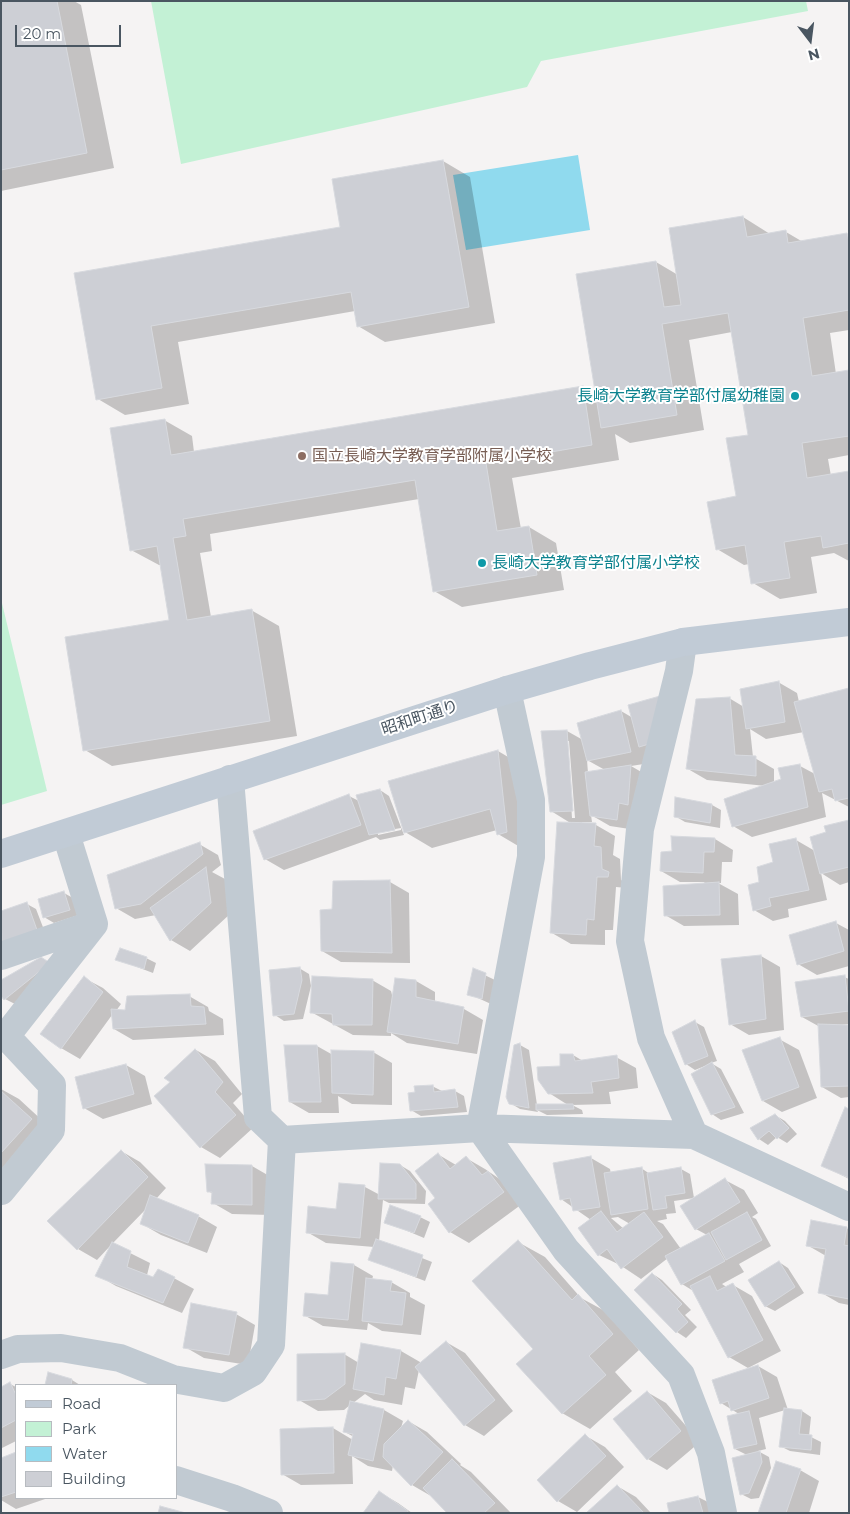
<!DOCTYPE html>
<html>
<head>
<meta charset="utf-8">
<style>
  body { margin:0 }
  #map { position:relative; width:850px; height:1514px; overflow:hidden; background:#f5f3f3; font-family:Montserrat,sans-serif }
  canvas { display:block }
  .frame { position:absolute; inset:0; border:2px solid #4a5661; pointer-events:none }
  .legend { position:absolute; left:15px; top:1384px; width:162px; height:115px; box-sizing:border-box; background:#fff; border:1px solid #b7bbc0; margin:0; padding:6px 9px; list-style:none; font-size:15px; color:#4a5661 }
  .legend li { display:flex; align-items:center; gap:10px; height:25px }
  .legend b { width:25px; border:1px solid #b7bbc0 }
  .north { position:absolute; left:785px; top:15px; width:50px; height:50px; -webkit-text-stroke:4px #fff; paint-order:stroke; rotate:165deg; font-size:14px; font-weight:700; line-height:20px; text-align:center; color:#4a5661 }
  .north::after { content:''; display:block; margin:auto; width:18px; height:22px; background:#4a5661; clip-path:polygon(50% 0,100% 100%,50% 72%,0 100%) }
  .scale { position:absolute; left:15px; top:25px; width:106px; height:22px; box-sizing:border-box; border:2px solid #4a5661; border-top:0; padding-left:6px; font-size:15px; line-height:18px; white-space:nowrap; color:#4a5661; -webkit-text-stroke:4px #fff; paint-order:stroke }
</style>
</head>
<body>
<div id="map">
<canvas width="850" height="1514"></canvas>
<div class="frame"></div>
<ul class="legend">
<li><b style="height:6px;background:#c1cbd6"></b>Road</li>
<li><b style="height:14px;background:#c3f1d5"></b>Park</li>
<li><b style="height:14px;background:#90daee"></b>Water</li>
<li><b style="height:14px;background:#cdcfd5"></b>Building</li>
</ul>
<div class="north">N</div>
<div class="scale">20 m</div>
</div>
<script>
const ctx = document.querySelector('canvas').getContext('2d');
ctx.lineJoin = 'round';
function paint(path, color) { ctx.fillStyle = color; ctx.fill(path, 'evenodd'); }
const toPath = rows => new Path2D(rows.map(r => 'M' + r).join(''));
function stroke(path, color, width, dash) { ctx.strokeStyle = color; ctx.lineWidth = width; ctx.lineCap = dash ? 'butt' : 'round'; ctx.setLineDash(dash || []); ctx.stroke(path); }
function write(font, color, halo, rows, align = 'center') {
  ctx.font = font + ' Montserrat,"Noto Sans JP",sans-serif'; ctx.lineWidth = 4; ctx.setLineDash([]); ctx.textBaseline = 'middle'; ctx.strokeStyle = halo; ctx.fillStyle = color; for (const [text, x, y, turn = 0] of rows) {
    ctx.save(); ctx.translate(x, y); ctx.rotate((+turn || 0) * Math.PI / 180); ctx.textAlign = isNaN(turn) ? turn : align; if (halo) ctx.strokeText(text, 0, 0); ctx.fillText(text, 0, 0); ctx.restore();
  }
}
paint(toPath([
  [151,1,806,1,808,11,541,61,527,87,181,164],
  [1,599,47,791,1,805]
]), '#c3f1d5');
paint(toPath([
  [578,155,590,230,466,250,453,175]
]), '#90daee');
paint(toPath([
  [1,1,74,1,81,5,114,168,1,191],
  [443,161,470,177,495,323,385,342,358,326,355,311,178,342,189,404,125,415,98,399,76,274,342,228],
  [743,217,770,234,786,232,803,242,849,236,849,330,830,333,836,374,849,371,849,455,828,459,831,476,849,473,849,561,834,553,811,557,817,593,780,599,753,583,749,564,744,565,717,549,737,497,749,436,732,332,689,340,704,430,630,443,615,434,619,460,512,478,521,529,529,527,556,543,564,590,462,607,434,591,419,499,210,534,212,551,200,553,211,617,251,610,279,626,297,736,112,766,85,750,171,621,162,565,159,565,131,550,164,420,192,436,194,452,582,388,597,396,656,262,678,275],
  [778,682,797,693,799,702,849,689,849,807,822,793,826,817,752,837,733,826,766,786,707,780,688,769,729,698,744,707],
  [750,729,766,739,804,732,815,774,800,766,783,780,774,783,774,769,753,757],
  [660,697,650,763,631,766,650,777,636,830,610,826,591,815,592,822,582,822,582,824,596,825,615,836,613,855,620,859,621,880,628,884,627,888,616,887,613,930,605,930,605,945,571,944,552,933,572,824,551,811,567,731,583,740,621,711,633,718],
  [567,741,569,741,575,818,572,818],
  [587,760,605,770,588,773],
  [498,751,525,767,525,850,498,834,497,830,432,848,405,832],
  [380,790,389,796,404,835,380,840,376,837,284,870,265,859,349,796,359,801],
  [401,828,401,830,378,835,378,832],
  [676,799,712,805,721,810,720,828,685,822,675,816],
  [849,822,849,882,840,885,821,873,827,900,788,909,789,917,773,921,754,910,761,882,796,840,815,851,827,833],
  [715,839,733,850,732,862,722,862,721,883,718,883,738,894,739,925,684,926,665,915,705,882,680,882,661,871,673,852],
  [199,844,218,855,221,865,212,872,225,879,230,914,190,951,171,940,156,915,135,919,116,908],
  [390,882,409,893,410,963,341,962,322,951,334,910],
  [64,893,73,898,79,915,54,923,44,917],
  [27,904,36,909,46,935,3,941,1,913],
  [836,923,849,930,849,966,817,975,798,964],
  [761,956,780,967,784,1030,749,1035,730,1024],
  [41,958,51,964,15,1004,5,999],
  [146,958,156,963,153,973,116,959],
  [299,968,309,974,311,986,303,1019,284,1021,275,1015],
  [474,970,495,980,491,1004,469,994],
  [844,977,849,979,849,1024,841,1025,849,1027,849,1097,841,1098,822,1087,820,1027,802,1017],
  [84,978,103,988,121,1004,116,1011,126,1012,189,996,208,1007,209,1011,223,1019,224,1035,133,1040,114,1029,112,1015,80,1059,61,1048],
  [396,979,416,981,435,992,435,1003,464,1009,483,1020,477,1054,407,1043,391,1033,391,1036,353,1035,311,1012,372,980,391,991,393,999],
  [695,1022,704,1027,717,1061,711,1063,721,1069,744,1113,721,1120,712,1114,705,1066,695,1070,686,1064],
  [779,1039,799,1050,817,1098,782,1112,763,1101],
  [520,1045,529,1050,537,1105,568,1105,549,1093,561,1067,573,1055,583,1061,616,1057,636,1068,638,1088,609,1092,611,1104,572,1105,582,1110,583,1114,547,1115,537,1110,538,1112,520,1109,510,1103],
  [317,1046,333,1055,373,1052,392,1063,392,1105,352,1104,338,1096,339,1113,309,1113,290,1102],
  [196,1050,215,1061,242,1094,233,1103,254,1127,220,1158,201,1147,172,1081],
  [126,1065,145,1076,152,1104,103,1119,84,1108],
  [432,1086,442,1091,455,1091,464,1096,467,1112,421,1116,411,1110],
  [1,1089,19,1099,58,1135,1,1183],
  [849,1110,849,1179,822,1165],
  [775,1115,785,1121,797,1134,787,1143,777,1137,768,1145,759,1139],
  [121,1151,140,1162,166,1188,156,1199,198,1216,217,1227,207,1253,161,1235,142,1224,147,1208,112,1244,150,1263,147,1275,154,1278,159,1270,194,1289,182,1313,116,1286,97,1275,111,1245,97,1260,78,1249],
  [439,1155,456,1165,466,1158,485,1169,507,1184,522,1204,469,1243,450,1232,437,1198],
  [591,1158,610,1169,611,1174,641,1168,650,1174,681,1169,690,1174,694,1198,674,1201,676,1213,666,1214,667,1219,657,1221,663,1224,681,1249,707,1235,696,1229,725,1180,744,1190,758,1213,752,1217,756,1219,771,1246,739,1264,744,1272,722,1284,728,1288,733,1285,752,1296,781,1351,748,1368,729,1357,695,1292,682,1284,668,1258,641,1279,620,1265,599,1255,591,1220,561,1199],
  [618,1217,630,1224,624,1229,611,1218],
  [400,1165,410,1171,426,1191,425,1204,389,1203,383,1200,379,1241,432,1262,425,1281,370,1260,374,1247,326,1243,307,1232,365,1187,380,1195],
  [252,1166,271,1177,271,1215,232,1214,213,1203,213,1194,208,1191],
  [420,1217,430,1222,424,1238,386,1222],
  [846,1228,849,1229,849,1305,839,1303,820,1292,826,1256,807,1245],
  [518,1242,545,1257,581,1298,605,1311,639,1350,615,1372,632,1391,590,1429,562,1413,535,1349],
  [779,1262,788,1268,804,1293,775,1311,765,1306],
  [354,1265,373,1276,372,1280,391,1282,410,1293,410,1297,425,1305,421,1335,382,1331,368,1323,367,1330,323,1326,304,1315,329,1297],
  [653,1274,662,1280,691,1310,685,1315,697,1327,686,1338,677,1332],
  [236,1314,255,1325,248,1365,204,1358,185,1347],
  [446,1342,465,1353,513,1411,484,1436,465,1425,419,1370,415,1389,405,1387,402,1405,374,1400,365,1394,353,1403,384,1410,403,1421,401,1428,408,1421,427,1432,461,1464,460,1465,471,1472,511,1513,449,1513,431,1496,412,1485,393,1465,392,1471,368,1466,352,1456,353,1484,301,1485,282,1474,333,1428,353,1440,354,1437,345,1432,350,1405,344,1410,318,1411,299,1400,344,1354,359,1363,362,1344,401,1351,420,1362,420,1364],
  [758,1366,777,1377,788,1410,802,1411,811,1417,809,1436,821,1442,820,1455,790,1451,780,1446,785,1410,759,1418,766,1449,758,1451,769,1457,771,1468,759,1498,751,1499,741,1494,747,1455,735,1449,739,1414,721,1403],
  [49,1374,72,1380,80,1385,46,1385],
  [10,1384,16,1387,16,1441,2,1448,1,1388],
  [647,1392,666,1403,700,1442,667,1470,648,1459],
  [586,1436,605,1447,624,1467,577,1512,558,1501],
  [16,1454,16,1498,48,1498,16,1509,1,1500,1,1459],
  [800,1470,819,1481,809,1513,760,1513],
  [617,1486,636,1497,651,1513,588,1513],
  [379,1492,398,1503,412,1513,365,1513],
  [698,1497,708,1502,710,1513,670,1513]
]), '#0003');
const building = toPath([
  [1,1,57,1,87,153,1,170,1,1],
  [443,160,469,307,357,327,351,292,151,326,162,388,96,400,74,273,340,227,332,179,443,160],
  [743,216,747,237,786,230,788,243,847,233,849,242,849,310,803,318,812,376,849,370,849,436,802,443,807,478,849,471,849,543,823,548,821,536,784,542,790,578,751,584,745,545,716,550,707,502,736,496,726,438,748,435,728,313,662,324,677,415,601,428,576,274,656,261,664,307,681,305,669,228,743,216],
  [583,386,592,445,486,463,497,531,529,526,537,575,433,592,415,480,183,519,186,536,173,538,187,620,252,609,270,721,83,751,65,637,169,620,157,546,130,551,110,428,165,419,171,455,583,386],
  [779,681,785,722,746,729,740,689,779,681],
  [849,688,849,798,835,801,832,789,819,792,794,702,849,688],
  [660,696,649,744,639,747,628,705,660,696],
  [730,697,735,755,756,756,756,776,686,769,696,699,730,697],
  [621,710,631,752,587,761,577,723,621,710],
  [567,730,573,811,550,812,541,731,567,730],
  [498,750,507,832,497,835,490,809,404,833,388,781,498,750],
  [800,764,808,807,732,827,724,799,781,779,778,768,800,764],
  [631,765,628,805,619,803,617,820,590,816,585,772,631,765],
  [380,789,395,830,369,835,356,795,380,789],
  [349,794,361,825,264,860,253,831,349,794],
  [675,797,712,804,710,823,674,817,675,797],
  [849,820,849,867,820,874,810,837,826,832,824,826,849,820],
  [557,822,596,823,594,846,601,847,602,869,609,872,608,877,597,877,594,920,587,919,586,935,550,933,557,822],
  [671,836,715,838,714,852,704,852,703,873,660,871,661,852,672,851,671,836],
  [796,838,809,890,769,898,771,906,753,911,748,885,759,882,757,867,773,862,769,844,796,838],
  [200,842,203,854,141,904,115,909,107,875,200,842],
  [206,867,211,903,170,941,150,908,206,867],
  [390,880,392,953,321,951,320,910,332,909,333,881,390,880],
  [719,882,720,915,664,916,663,886,719,882],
  [64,891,70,910,43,918,38,899,64,891],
  [27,902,37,930,2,942,1,911,27,902],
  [836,921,844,951,797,965,789,935,836,921],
  [120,948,147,957,144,969,115,960,120,948],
  [761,955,766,1019,729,1025,721,959,761,955],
  [41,957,50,963,4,1000,1,996,1,980,41,957],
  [300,967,302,980,294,1014,273,1016,269,970,300,967],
  [473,968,486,973,482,999,467,995,473,968],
  [845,975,849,1011,801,1017,795,982,845,975],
  [84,976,103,992,61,1049,40,1034,84,976],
  [312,976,373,979,372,1025,333,1025,332,1014,310,1013,312,976],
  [395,978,416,980,416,997,464,1007,458,1044,387,1032,395,978],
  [190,994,191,1006,204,1007,206,1024,113,1029,111,1009,125,1010,127,996,190,994],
  [695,1020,708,1056,685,1065,672,1032,695,1020],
  [818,1024,848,1025,849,1086,821,1087,818,1024],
  [780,1037,799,1087,762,1101,742,1050,780,1037],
  [520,1043,529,1108,509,1104,506,1097,514,1045,520,1043],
  [284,1045,317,1045,321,1102,289,1102,284,1045],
  [195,1049,223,1082,215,1092,236,1115,200,1148,154,1096,170,1082,164,1078,195,1049],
  [331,1050,374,1051,373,1095,332,1093,331,1050],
  [560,1054,573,1054,575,1061,617,1055,619,1078,591,1082,593,1093,548,1094,538,1080,537,1067,560,1066,560,1054],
  [712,1062,735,1107,711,1115,691,1074,712,1062],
  [126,1064,134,1094,83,1109,75,1077,126,1064],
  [433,1085,434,1092,455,1089,458,1107,410,1111,408,1093,415,1092,414,1086,433,1085],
  [1,1091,32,1119,1,1153,1,1091],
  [536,1104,573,1104,574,1109,536,1110,536,1104],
  [845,1107,849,1109,849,1178,821,1166,845,1107],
  [775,1114,789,1128,777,1139,769,1131,758,1140,750,1128,775,1114],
  [121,1150,148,1177,77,1250,47,1221,121,1150],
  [438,1153,450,1169,466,1156,482,1175,488,1171,504,1192,449,1233,428,1204,435,1198,415,1171,438,1153],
  [591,1156,600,1207,573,1211,570,1198,560,1200,553,1163,591,1156],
  [380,1163,400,1164,416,1184,416,1199,378,1199,380,1163],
  [205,1164,252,1165,252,1205,211,1204,212,1192,207,1192,205,1164],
  [642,1167,648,1209,611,1215,604,1173,642,1167],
  [681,1167,685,1193,665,1196,667,1208,653,1210,647,1173,681,1167],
  [725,1178,740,1202,695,1230,680,1206,725,1178],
  [339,1183,365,1185,360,1238,306,1233,308,1206,336,1209,339,1183],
  [150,1195,199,1215,188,1243,140,1224,150,1195],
  [390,1205,421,1216,414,1233,384,1223,390,1205],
  [601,1211,617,1232,644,1212,663,1237,621,1269,607,1249,598,1256,578,1228,601,1211],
  [747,1212,762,1240,726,1260,711,1232,747,1212],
  [811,1220,847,1227,844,1245,849,1246,849,1299,818,1293,826,1249,806,1246,811,1220],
  [709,1233,725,1261,681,1285,665,1256,709,1233],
  [376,1239,423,1255,416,1277,368,1260,376,1239],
  [518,1240,572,1300,578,1294,613,1334,589,1356,606,1375,562,1414,516,1364,533,1349,472,1281,518,1240],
  [112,1242,131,1251,127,1267,153,1277,158,1269,175,1277,163,1303,95,1276,112,1242],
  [779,1261,795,1287,765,1307,748,1280,779,1261],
  [331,1262,354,1264,348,1320,303,1316,305,1293,328,1295,331,1262],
  [652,1273,682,1304,677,1309,688,1322,676,1333,634,1290,652,1273],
  [710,1276,717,1291,733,1283,763,1340,728,1358,690,1286,710,1276],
  [366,1278,392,1281,390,1291,406,1293,402,1325,362,1321,366,1278],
  [191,1303,237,1312,229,1355,183,1348,191,1303],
  [446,1341,495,1400,464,1426,415,1367,446,1341],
  [361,1343,401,1350,396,1379,386,1377,384,1395,353,1389,361,1343],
  [345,1353,345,1384,325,1399,297,1401,297,1354,345,1353],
  [758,1365,769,1398,731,1411,728,1401,720,1404,712,1380,758,1365],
  [48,1372,72,1379,71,1385,45,1385,48,1372],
  [10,1382,16,1395,16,1420,1,1428,1,1387,10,1382],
  [647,1391,681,1431,647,1460,613,1419,647,1391],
  [350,1401,384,1409,373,1461,348,1455,353,1434,343,1432,350,1401],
  [784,1408,802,1410,799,1434,812,1435,811,1450,779,1447,784,1408],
  [749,1411,757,1444,734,1449,727,1416,749,1411],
  [408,1420,443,1452,411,1486,383,1457,384,1444,408,1420],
  [333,1427,334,1473,281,1475,280,1429,333,1427],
  [585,1434,606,1456,557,1502,537,1480,585,1434],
  [760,1451,762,1462,749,1493,740,1495,732,1458,760,1451],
  [16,1452,16,1492,1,1497,1,1458,16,1452],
  [452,1459,495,1503,484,1513,447,1513,423,1488,452,1459],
  [776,1461,801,1469,786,1513,758,1513,776,1461],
  [617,1485,644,1513,586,1513,617,1485],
  [379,1491,408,1511,407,1513,363,1513,379,1491],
  [698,1496,703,1513,669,1513,667,1503,698,1496],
  [160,1506,186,1513,158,1513,160,1506]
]);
paint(building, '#cdcfd5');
stroke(building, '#d7d9de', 1);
stroke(toPath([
  [683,642,679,671,640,829,630,941,651,1038,694,1135],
  [507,690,531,800,531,857,480,1128,566,1250,681,1375,711,1453,723,1513],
  [1,956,94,924],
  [282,1140,480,1128,694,1135,849,1207],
  [1,1191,51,1130,52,1085,6,1036,94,924,66,834],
  [1,1355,18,1349,61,1348,120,1358,173,1379,224,1388,253,1372,271,1345,282,1140,258,1117,230,779],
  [176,1480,232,1498,269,1513]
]), '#c1cad2', 28);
stroke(toPath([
  [1,854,507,690,590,666,683,642,849,622]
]), '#c1cbd6', 28);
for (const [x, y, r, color] of [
  [795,396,5,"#0f9aa8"],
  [302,456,5,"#8d6e63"],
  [482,563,5,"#0f9aa8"]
]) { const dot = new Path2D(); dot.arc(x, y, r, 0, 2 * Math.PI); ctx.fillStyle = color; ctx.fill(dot); stroke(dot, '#fff', 2); }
write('16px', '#0d838f', '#fff', [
  ["長崎大学教育学部付属幼稚園",785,396],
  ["長崎大学教育学部付属小学校",492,563,"left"]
], 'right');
write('16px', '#785e54', '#fff', [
  ["国立長崎大学教育学部附属小学校",312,456]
], 'left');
write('16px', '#4a5661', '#fff', [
  ["昭和町通り",420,718,-18]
]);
</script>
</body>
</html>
